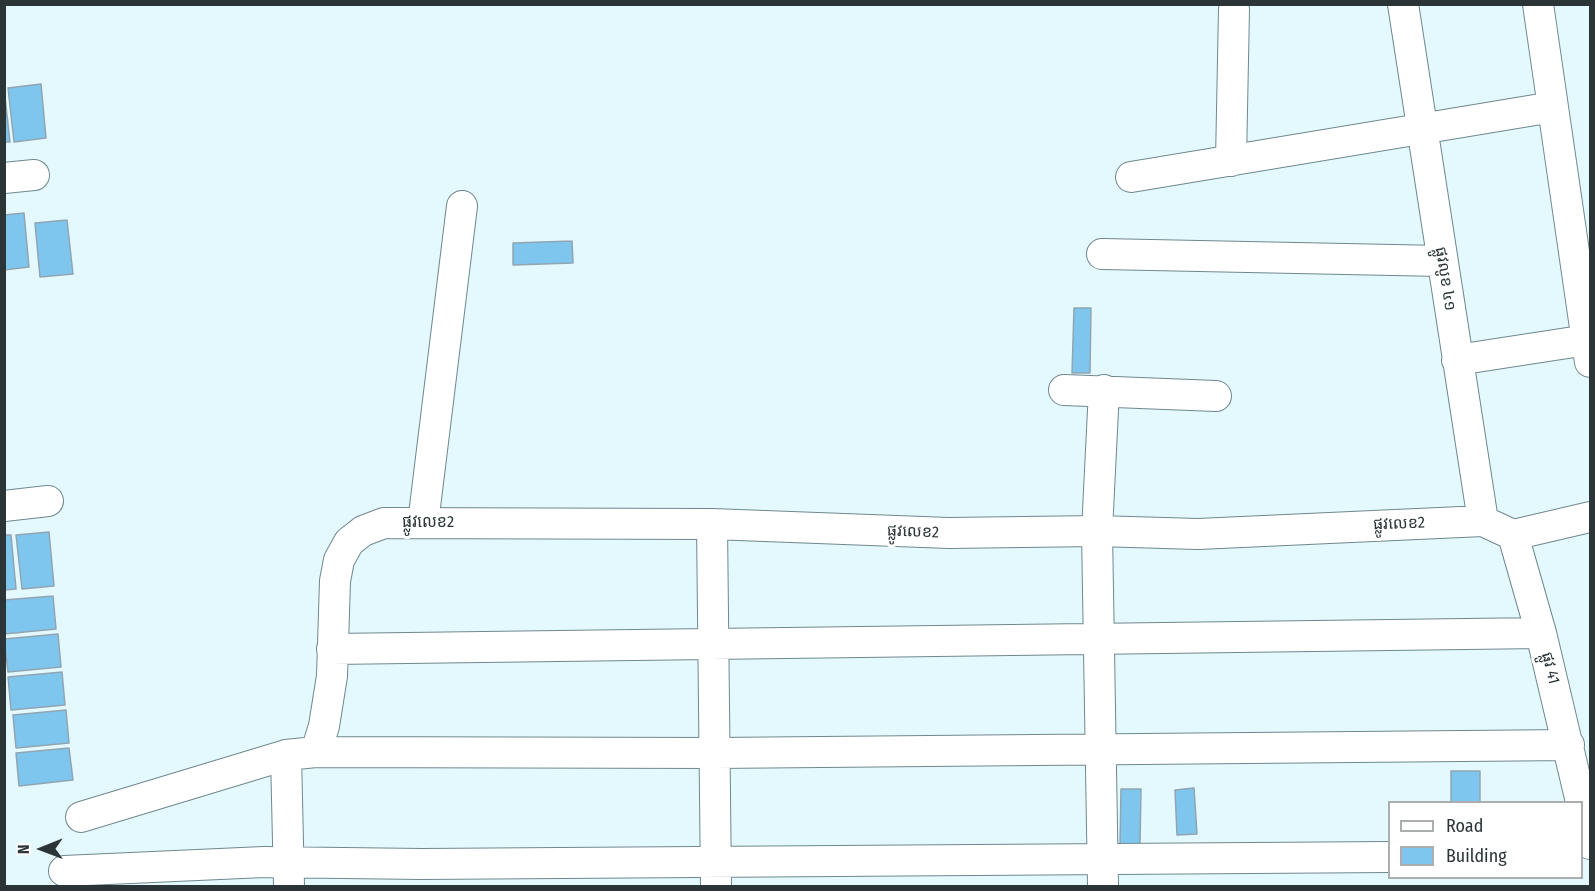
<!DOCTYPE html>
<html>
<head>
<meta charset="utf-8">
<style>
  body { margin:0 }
  #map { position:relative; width:1595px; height:891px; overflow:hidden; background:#e4f9fe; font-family:"Fira Sans Condensed",sans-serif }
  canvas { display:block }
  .frame { position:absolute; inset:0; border:6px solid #2b3537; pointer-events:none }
  .legend { position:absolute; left:1388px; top:801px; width:195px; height:78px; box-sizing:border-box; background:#fff; border:2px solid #aaaeaf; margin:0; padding:8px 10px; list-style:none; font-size:18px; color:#2b3537 }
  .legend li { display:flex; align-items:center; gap:12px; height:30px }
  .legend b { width:30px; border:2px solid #aaaeaf }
  .north { position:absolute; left:12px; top:819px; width:60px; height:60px; -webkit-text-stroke:4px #fff; paint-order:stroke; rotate:269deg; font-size:16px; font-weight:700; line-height:24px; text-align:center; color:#2b3537 }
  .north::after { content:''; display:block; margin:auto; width:21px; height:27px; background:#2b3537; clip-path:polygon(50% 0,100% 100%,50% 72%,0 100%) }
</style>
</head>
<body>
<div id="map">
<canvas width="1595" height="891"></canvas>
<div class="frame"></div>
<ul class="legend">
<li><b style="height:8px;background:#fff"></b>Road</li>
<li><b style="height:16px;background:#7fc6ef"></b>Building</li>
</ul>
<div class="north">N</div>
</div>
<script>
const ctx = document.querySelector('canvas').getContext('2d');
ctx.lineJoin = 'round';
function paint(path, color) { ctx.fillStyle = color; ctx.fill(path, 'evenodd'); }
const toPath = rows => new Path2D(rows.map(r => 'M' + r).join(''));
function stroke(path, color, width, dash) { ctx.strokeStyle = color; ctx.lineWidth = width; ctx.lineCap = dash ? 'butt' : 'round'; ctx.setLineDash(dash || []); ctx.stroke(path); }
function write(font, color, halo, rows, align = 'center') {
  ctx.font = font + ' "Fira Sans Condensed","Noto Sans Khmer",sans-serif'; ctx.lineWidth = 6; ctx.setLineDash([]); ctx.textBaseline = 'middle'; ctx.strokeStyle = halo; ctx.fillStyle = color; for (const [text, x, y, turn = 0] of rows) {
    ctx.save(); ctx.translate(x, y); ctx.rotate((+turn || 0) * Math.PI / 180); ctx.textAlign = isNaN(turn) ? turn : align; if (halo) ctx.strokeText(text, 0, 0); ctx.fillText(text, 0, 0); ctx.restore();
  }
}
const building = toPath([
  [41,84,46,138,14,142,8,88,41,84],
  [4,88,10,142,4,142,4,88],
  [24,213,29,267,4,270,4,215,24,213],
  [67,220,73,274,40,277,35,223,67,220],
  [572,241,573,263,513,265,513,243,572,241],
  [1074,308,1091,308,1090,373,1072,373,1074,308],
  [49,532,54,586,22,589,16,535,49,532],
  [4,535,11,535,16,589,4,590,4,535],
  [53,596,56,629,4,634,4,600,53,596],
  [58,634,61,667,8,672,4,639,58,634],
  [62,672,65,705,11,710,8,677,62,672],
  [66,710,69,743,16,748,13,715,66,710],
  [69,748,73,780,19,786,16,753,69,748],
  [1451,771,1480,771,1480,802,1451,802,1451,771],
  [1194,788,1197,834,1177,835,1175,790,1194,788],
  [1121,789,1141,789,1140,844,1120,844,1121,789]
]);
paint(building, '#7fc6ef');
stroke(building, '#90a5b1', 1.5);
const minor = toPath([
  [1403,4,1483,521],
  [1538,4,1590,362],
  [1231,161,1234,9],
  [1131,177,1553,107],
  [4,178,34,175],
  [1102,254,1442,261],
  [1457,360,1587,340],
  [1064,390,1216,396],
  [4,506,48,501],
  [423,523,462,206],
  [712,524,716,886],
  [1513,535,1541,633,1581,802],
  [1513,535,1590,517],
  [332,649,1541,633],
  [316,752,324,726,332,676,335,581,339,560,349,542,363,531,384,523,712,524,949,533,1097,531,1198,534,1483,521,1513,535],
  [286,755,289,886],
  [1582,803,1590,844],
  [81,817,286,755,316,752,715,753,1569,745],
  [64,871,264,862,422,864,1390,857],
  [1103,886,1097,531,1104,390]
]);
stroke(minor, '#6f888d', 32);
stroke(minor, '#fff', 30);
write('16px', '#2b3537', '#fff', [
  ["ផ្លូវលូខ ៤១",1445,279,81],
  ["ផ្លូវលេខ2",428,523],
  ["ផ្លូវលេខ2",1399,524,-2],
  ["ផ្លូវលេខ2",913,532,2],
  ["ផ្លូវ 41",1550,668,76]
]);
</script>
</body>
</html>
